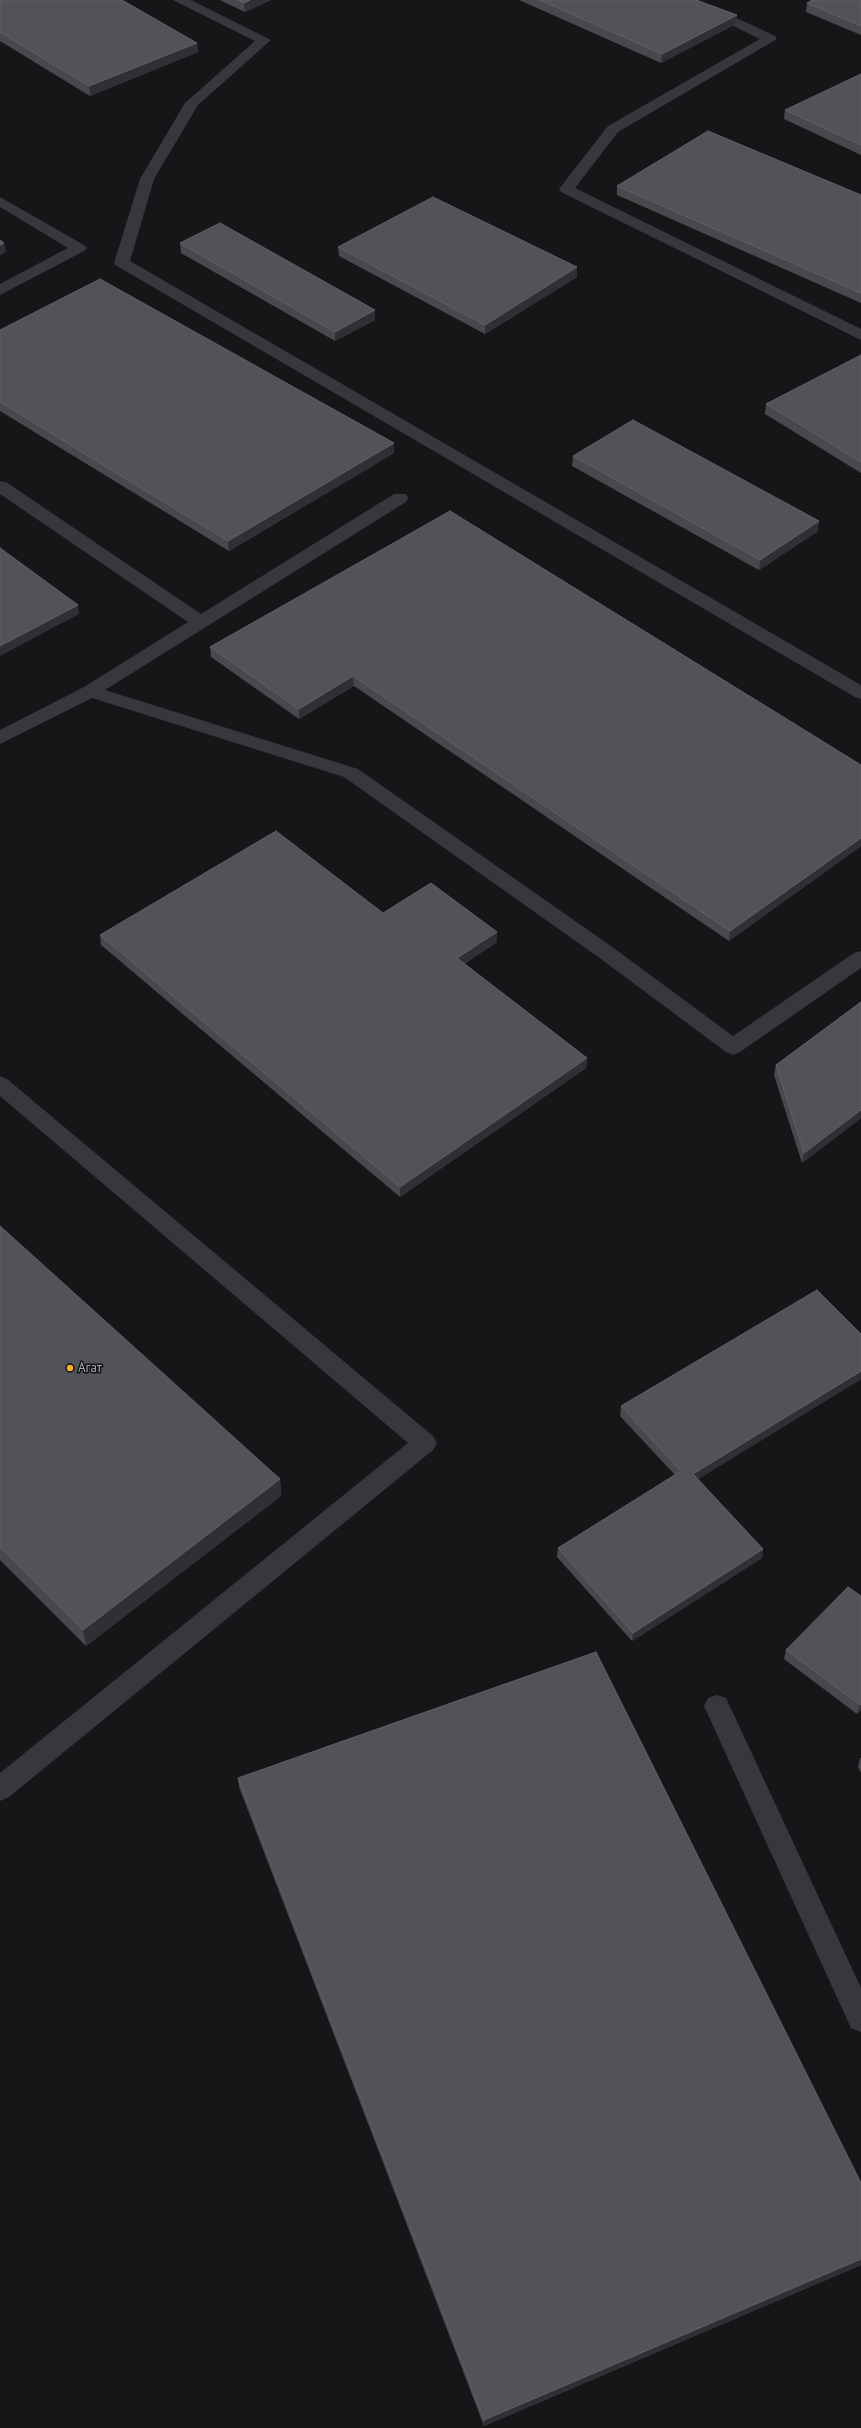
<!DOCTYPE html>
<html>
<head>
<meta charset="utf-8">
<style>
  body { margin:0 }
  canvas { display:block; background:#161618 }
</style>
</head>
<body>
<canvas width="861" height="2428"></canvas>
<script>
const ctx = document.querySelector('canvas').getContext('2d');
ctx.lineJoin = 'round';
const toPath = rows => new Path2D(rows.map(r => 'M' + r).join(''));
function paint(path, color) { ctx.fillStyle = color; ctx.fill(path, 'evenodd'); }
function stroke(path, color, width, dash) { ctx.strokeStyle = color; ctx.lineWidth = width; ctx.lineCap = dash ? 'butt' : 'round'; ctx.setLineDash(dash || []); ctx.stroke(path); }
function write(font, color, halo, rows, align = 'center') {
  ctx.font = font + ' "PT Sans",sans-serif'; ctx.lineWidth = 3; ctx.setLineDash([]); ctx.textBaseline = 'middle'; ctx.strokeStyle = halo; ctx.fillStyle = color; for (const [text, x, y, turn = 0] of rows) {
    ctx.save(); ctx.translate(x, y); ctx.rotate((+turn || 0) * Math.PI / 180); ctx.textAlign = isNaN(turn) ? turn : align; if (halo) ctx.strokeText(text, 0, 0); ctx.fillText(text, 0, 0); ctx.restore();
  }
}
paint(toPath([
  [173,0,191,0,271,40,198,105,154,179,130,261,861,685,861,699,855,697,117,266,114,263,140,179,185,103,255,41,173,0],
  [680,0,698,0,775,36,777,39,618,132,575,188,861,329,861,340,561,192,559,189,608,126,760,39,680,0],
  [0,197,84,245,87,248,84,251,0,295,0,284,68,248,0,207,0,197],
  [0,481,6,482,201,614,394,494,406,494,408,498,406,502,105,690,358,769,615,949,733,1036,854,953,861,951,861,968,740,1052,733,1055,726,1052,601,959,344,777,92,698,0,744,0,730,84,687,188,622,0,494,0,481],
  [0,1076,7,1079,433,1436,437,1443,433,1450,9,1797,0,1801,0,1773,408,1443,0,1096,0,1076],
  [717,1695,726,1698,861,1988,861,2032,851,2028,704,1706,708,1698,717,1695]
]), '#37383d');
paint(toPath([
  [0,0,197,43,198,52,90,96,0,41],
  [220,0,271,0,245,12],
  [519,0,696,0,737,15,736,24,661,63],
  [861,0,861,35,806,12,807,3],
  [861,74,861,155,784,119,785,110],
  [617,186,861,195,861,303,617,195],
  [180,243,375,320,335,341,181,253],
  [338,247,577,277,485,334,339,256],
  [0,330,394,453,229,551,0,411],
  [861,355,861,473,765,414,766,404],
  [573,456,818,531,759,570,572,466],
  [210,647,861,765,861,846,729,941,354,686,299,719,211,657],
  [100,935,497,942,464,964,587,1058,586,1068,400,1197,101,945],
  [861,1002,861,1118,802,1163,774,1075,776,1065],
  [0,1226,280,1479,281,1496,86,1646,0,1560],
  [861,1334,861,1379,698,1479,763,1549,762,1558,632,1641,557,1557,558,1548,675,1475,620,1416,621,1406],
  [861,1596,861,1710,857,1714,784,1659,786,1650],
  [860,1758,861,1758,861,1773,858,1767],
  [238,1778,861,2183,861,2265,484,2426,239,1787]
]), '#47494d');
paint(toPath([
  [250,0,271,0,245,12,244,3],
  [737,15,736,24,661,63,662,54],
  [197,43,198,52,90,96,89,86],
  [4,243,6,252,0,255,0,245],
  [577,267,577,277,485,334,485,325],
  [375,310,375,320,335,341,335,332],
  [394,443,394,453,229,551,228,541],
  [819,521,818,531,759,570,760,560],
  [78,605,79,614,0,656,0,646],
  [353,676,354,686,299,719,299,709],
  [861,838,861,846,729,941,730,931],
  [497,932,497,942,457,968,457,958],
  [587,1058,586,1068,400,1197,400,1187],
  [861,1110,861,1118,802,1163,804,1153],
  [861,1371,861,1379,692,1483,693,1474],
  [280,1479,281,1496,86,1646,83,1630],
  [763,1549,762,1558,632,1641,633,1633],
  [861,1704,861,1710,857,1714,860,1705],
  [861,2259,861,2265,484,2426,484,2420]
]), '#2f3033');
const building = toPath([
  [0,0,122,0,197,43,89,86,0,32,0,0],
  [238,0,250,0,244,3,238,0],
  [540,0,696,0,737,15,662,54,540,0],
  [812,0,861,0,861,26,807,3,812,0],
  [861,74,861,145,785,110,861,74],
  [708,131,861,195,861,293,617,186,708,131],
  [433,197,577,267,485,325,338,247,433,197],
  [220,223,375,310,335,332,180,243,220,223],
  [0,240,4,243,0,245,0,240],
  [100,279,394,443,228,541,0,402,0,330,100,279],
  [861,355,861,462,766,404,861,355],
  [633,420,819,521,760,560,573,456,633,420],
  [450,511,861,765,861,838,730,931,353,676,299,709,210,647,450,511],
  [0,548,78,605,0,646,0,548],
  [276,831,383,913,431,883,497,932,457,958,587,1058,400,1187,100,935,276,831],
  [861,1002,861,1110,804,1153,776,1065,861,1002],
  [0,1226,280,1479,83,1630,0,1547,0,1226],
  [817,1290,861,1334,861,1371,693,1474,763,1549,633,1633,558,1548,681,1471,621,1406,817,1290],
  [848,1587,861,1596,861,1704,860,1705,786,1650,848,1587],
  [596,1652,861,2183,861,2259,484,2420,238,1778,596,1652]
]);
paint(building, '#525359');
stroke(building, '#5f6168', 1);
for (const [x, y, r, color] of [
  [70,1368,4,"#f2b134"]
]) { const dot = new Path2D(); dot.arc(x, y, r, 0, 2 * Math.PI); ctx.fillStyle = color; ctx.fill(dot); stroke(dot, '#111113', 1.5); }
write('13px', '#a8adb8', '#111113', [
  ["Агат",78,1368]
], 'left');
</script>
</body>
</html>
